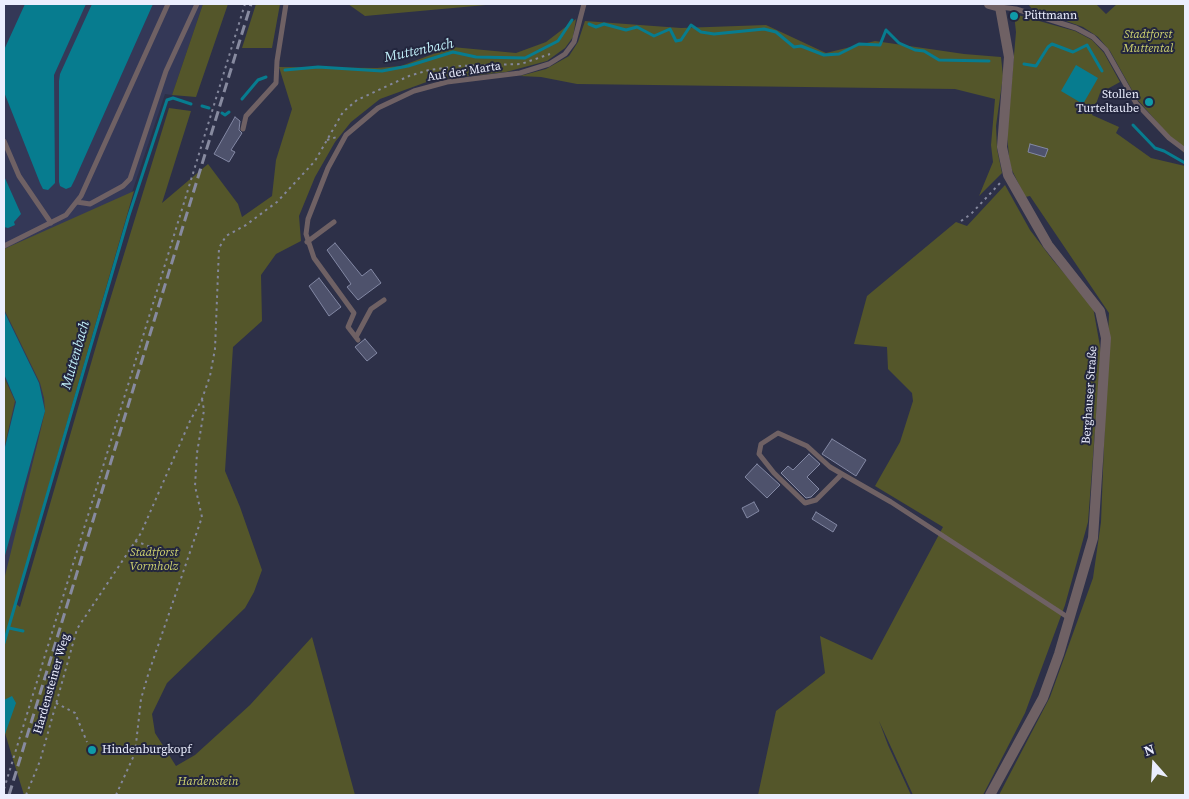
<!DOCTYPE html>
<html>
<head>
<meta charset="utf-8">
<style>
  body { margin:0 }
  #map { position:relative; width:1189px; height:799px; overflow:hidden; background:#2d3048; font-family:"Source Serif 4",serif }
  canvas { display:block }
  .frame { position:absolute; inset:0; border:5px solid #ebeefe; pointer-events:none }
  .north { position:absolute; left:1129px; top:739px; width:50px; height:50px; -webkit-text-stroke:4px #23263e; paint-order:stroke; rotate:341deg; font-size:14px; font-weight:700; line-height:20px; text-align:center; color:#ebeefe }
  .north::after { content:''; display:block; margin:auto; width:18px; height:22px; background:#ebeefe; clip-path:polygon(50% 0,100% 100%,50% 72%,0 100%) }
</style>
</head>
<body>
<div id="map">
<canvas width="1189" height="799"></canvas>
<div class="frame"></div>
<div class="north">N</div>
</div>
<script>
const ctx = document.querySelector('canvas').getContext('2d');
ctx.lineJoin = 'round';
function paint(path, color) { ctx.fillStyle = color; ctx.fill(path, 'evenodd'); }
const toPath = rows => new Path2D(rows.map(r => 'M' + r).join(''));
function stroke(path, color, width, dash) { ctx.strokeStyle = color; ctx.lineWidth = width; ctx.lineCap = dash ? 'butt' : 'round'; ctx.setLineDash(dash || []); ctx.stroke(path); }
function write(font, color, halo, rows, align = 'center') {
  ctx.font = font + ' "Source Serif 4",serif'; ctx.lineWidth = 4; ctx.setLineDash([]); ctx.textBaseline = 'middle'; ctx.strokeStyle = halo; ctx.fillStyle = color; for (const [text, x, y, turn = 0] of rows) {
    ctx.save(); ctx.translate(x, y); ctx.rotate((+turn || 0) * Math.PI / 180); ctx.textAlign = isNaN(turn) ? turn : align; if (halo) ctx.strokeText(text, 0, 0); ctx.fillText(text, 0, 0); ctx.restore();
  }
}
paint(toPath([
  [4,4,203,4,172,95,165,94,120,228,4,628]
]), '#343857');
paint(toPath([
  [203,4,228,4,196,97,172,95],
  [256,4,280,4,272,48,242,48],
  [348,4,497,4,365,16],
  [1028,4,1096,4,1106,14,1117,4,1185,4,1185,154,1137,99,1110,51,1098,37,1083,27,1032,9],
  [1014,14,1075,31,1092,40,1104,53,1120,82,1100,93,1092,115,1119,127,1116,133,1151,158,1185,166,1185,795,999,795,1050,697,1093,578,1101,522,1109,313,1030,196,1025,197,1010,166,1007,136,1016,32],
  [576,19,573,37,565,48,547,61,506,72,432,80,380,99,351,122,335,142,315,177,299,216,301,241,276,254,261,275,262,321,233,347,225,471,240,507,262,570,254,592,245,608,167,683,152,714,155,733,176,766,195,755,250,705,312,637,355,795,24,795,4,730,4,580,38,441,45,411,44,398,40,383,4,309,4,249,134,191,15,603,20,607,101,329,169,108,191,111,162,203,208,164,238,204,242,217,272,196,276,160,292,109,279,67,377,68,401,66,452,47,516,53,546,42],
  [585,21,681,28,766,25,826,53,875,41,964,54,1001,57,1003,76,996,126,997,149,1002,173,979,196,993,162,991,145,995,99,955,89,577,84,541,77,520,76,546,69,569,56,578,42],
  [1005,185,1030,230,1052,259,1093,307,1101,352,1088,522,1065,605,1025,713,983,795,913,795,879,721,888,745,885,749,888,745,911,795,758,795,776,711,825,673,820,636,872,660,943,527,875,486,900,442,913,401,912,393,888,369,887,347,854,344,867,296,956,222,967,226],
  [4,377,15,401,4,449]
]), '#54562a');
paint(toPath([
  [25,4,86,4,54,75,55,183,48,190,43,189,40,183,4,92,4,50],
  [92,4,153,4,75,179,71,187,66,189,60,186,59,182,59,81,60,74],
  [1076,65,1098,78,1083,104,1061,91],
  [4,176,21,214,14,222,15,225,8,228,4,227],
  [4,311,39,383,45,411,4,559,4,451,16,402,4,374],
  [12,696,16,703,4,737,4,700]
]), '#077c8f');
stroke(toPath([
  [589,24,596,27,604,24,626,30,637,27,654,36,670,29,676,41,681,40,691,25,701,32,714,34,764,29,776,32,794,47,801,46,824,55,839,54,859,44,880,45,886,30,899,43,915,50,924,51,939,60,989,61],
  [1024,64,1036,66,1048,47,1052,44,1073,52,1087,45,1102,71],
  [285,70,318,67,382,71,408,66,453,52,476,57,525,58,558,41,572,20],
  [242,99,258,80,266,77],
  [202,106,209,108],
  [222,113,225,115,229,112],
  [1133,125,1155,148,1164,151,1185,163],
  [9,628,23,631],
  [4,643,129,215,167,100,173,98,191,104]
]), '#077c8f', 3);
const building = toPath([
  [235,117,240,121,239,130,242,133,231,150,235,152,229,162,214,154,235,117],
  [1030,144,1048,149,1045,157,1028,152,1030,144],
  [335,243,362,276,371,269,381,283,358,300,347,287,351,284,327,250,335,243],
  [319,278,341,307,329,316,309,286,319,278],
  [365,339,377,353,367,361,355,347,365,339],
  [832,439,866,460,856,476,822,454,832,439],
  [809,454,820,464,807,477,819,489,811,497,806,498,781,473,788,466,793,470,809,454],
  [757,464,780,485,767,498,745,477,757,464],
  [754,502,759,511,747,518,742,508,754,502],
  [816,512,837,525,833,532,812,519,816,512]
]);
paint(building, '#4e526c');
stroke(building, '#8388a4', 1);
stroke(toPath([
  [327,140,337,137],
  [961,221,971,214,1001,182],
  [135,541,151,547],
  [56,703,75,713,87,742],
  [4,789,245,4],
  [26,795,40,761,77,629,141,533,190,421,202,399,210,376,215,349,219,248,226,236,246,225,277,202,315,161,343,112,357,100,409,76,429,70,460,66,521,64,550,54],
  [116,795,135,753,141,699,148,675,202,517,195,486,197,453,204,410,202,399]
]), '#84879c', 2, [2.5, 4]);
stroke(toPath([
  [1000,7,1016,9,1076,28,1093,37,1106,50,1136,103,1169,138,1185,150],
  [243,129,246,116,276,83,277,61,286,4],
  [4,141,19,176,51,223],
  [77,202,90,204,123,186,130,179,166,71,197,4],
  [307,242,334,222],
  [4,246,66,215,81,196,168,4],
  [356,337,371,309,384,300],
  [358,340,348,327,354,313,314,258,306,234,308,219,328,168,346,135,378,108,414,91,447,82,520,73,549,64,565,54,574,42,584,4],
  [842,474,830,467,807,446,778,433,761,444,759,454,774,473,805,503,816,500,842,474,891,502,1069,618]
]), '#6f6164', 5);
stroke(toPath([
  [989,4,1000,7,1009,57,1002,147,1008,175,1048,245,1100,311,1106,338,1093,538,1059,654,1043,698,990,795]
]), '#6f6164', 10);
stroke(toPath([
  [9,795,251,4]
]), '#878a9f', 3, [10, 5]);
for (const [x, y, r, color] of [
  [1014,16,5,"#0f9aa8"],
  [1149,102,5,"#0f9aa8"],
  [92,750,5,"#0f9aa8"]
]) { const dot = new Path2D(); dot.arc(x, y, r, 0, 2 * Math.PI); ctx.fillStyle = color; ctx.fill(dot); stroke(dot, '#23263e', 2); }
write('12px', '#ebeefe', '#23263e', [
  ["Püttmann",1024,16],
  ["Stollen",1139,95,"right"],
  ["Turteltaube",1139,109,"right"],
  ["Hindenburgkopf",102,750]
], 'left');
write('italic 12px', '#ced26f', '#23263e', [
  ["Stadtforst",1148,35],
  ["Muttental",1148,49],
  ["Stadtforst",154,553],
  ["Vormholz",154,567],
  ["Hardenstein",208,782]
]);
write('12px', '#ebeefe', '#23263e', [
  ["Auf der Marta",464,72,-9],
  ["Berghauser Straße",1090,395,-86],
  ["Hardensteiner Weg",52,684,-74]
]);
write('italic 14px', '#c0eef8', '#23263e', [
  ["Muttenbach",419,51,-12],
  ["Muttenbach",76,355,-74]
]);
</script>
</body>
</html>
